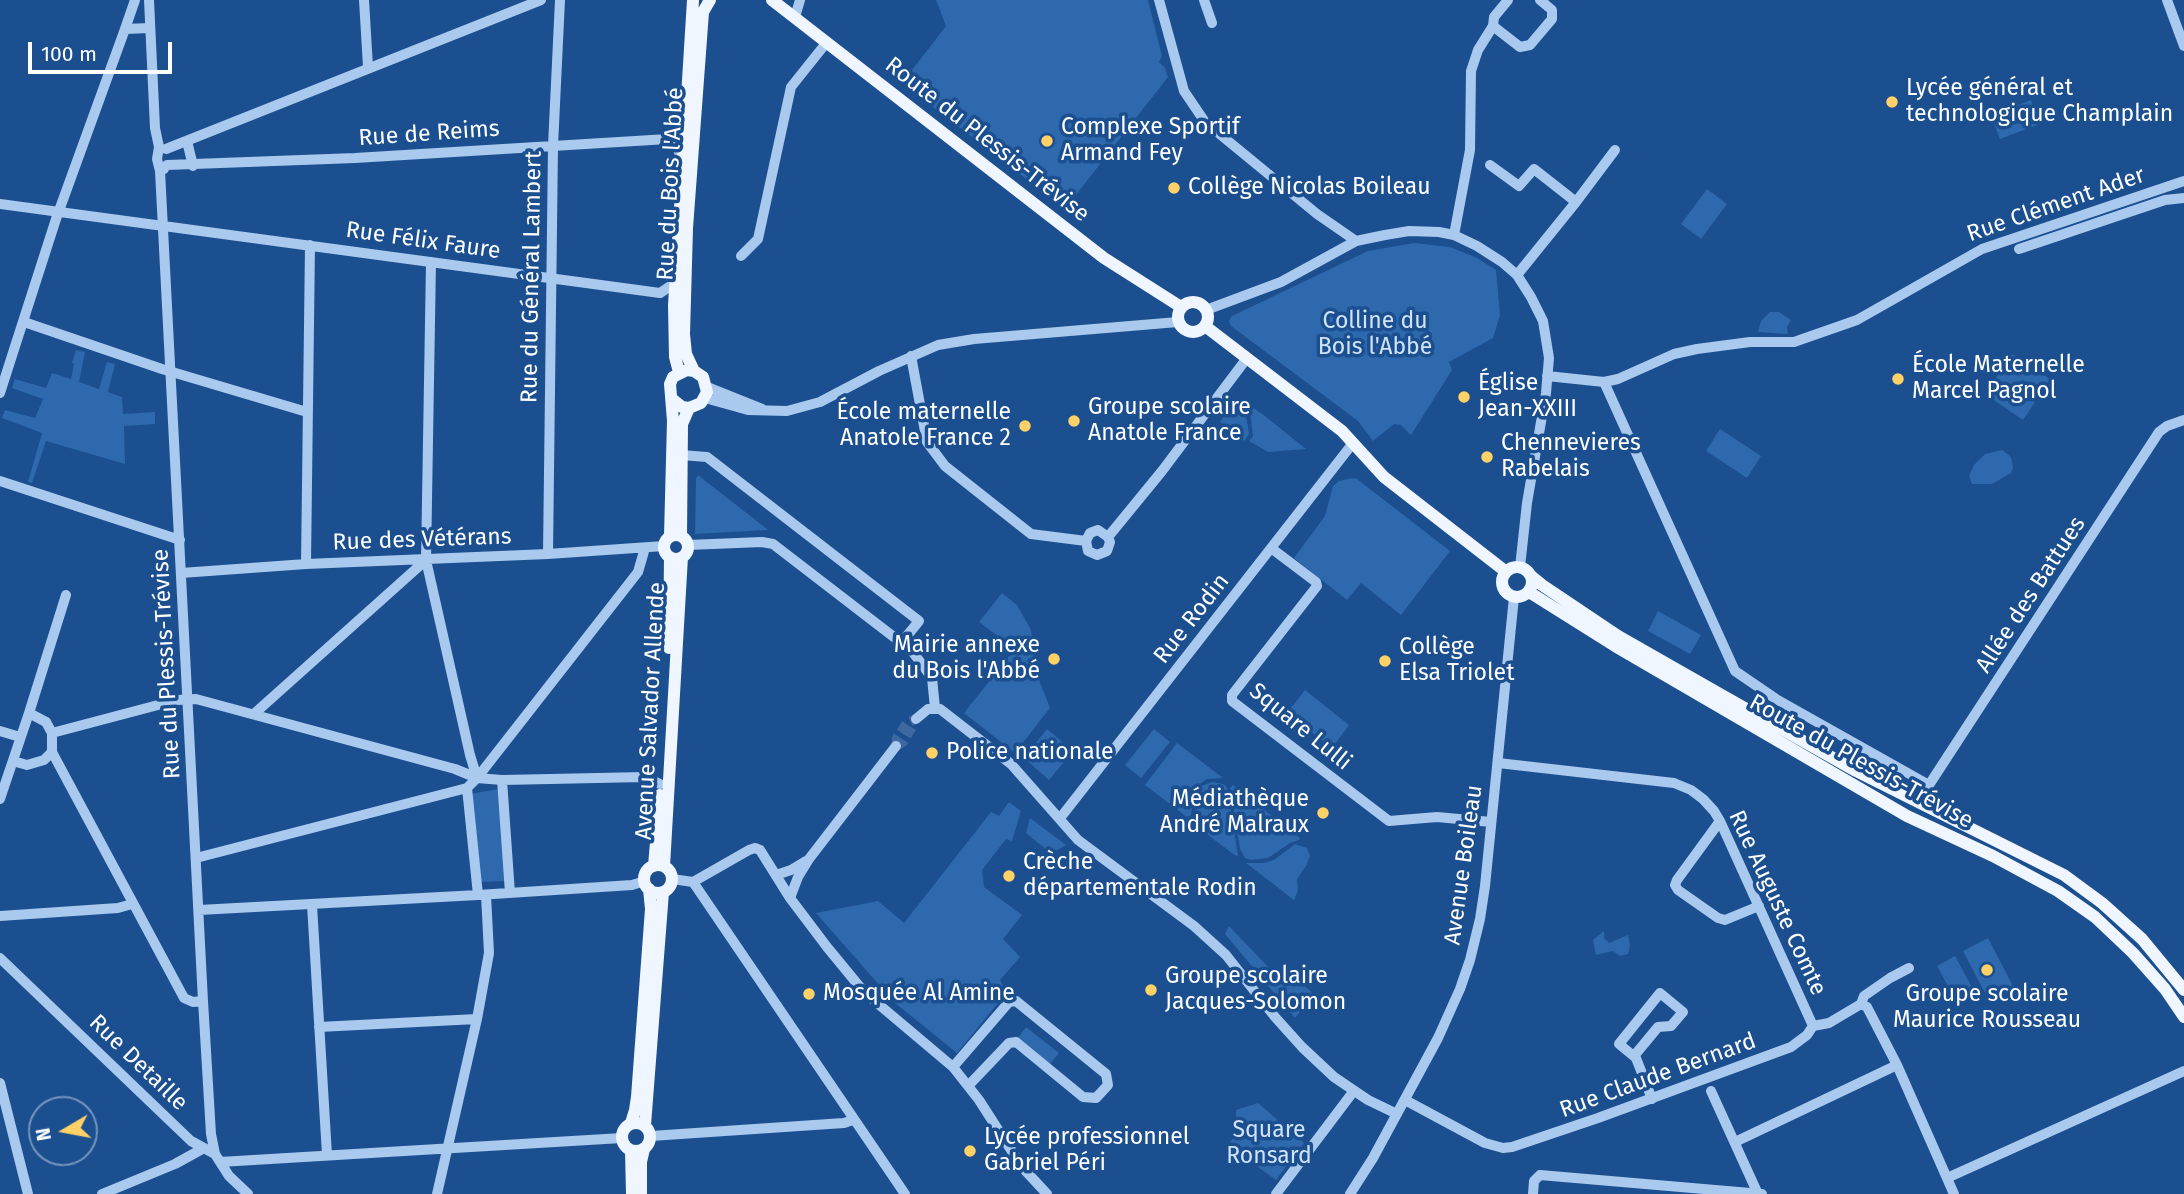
<!DOCTYPE html>
<html>
<head>
<meta charset="utf-8">
<style>
  body { margin:0 }
  #map { position:relative; width:2184px; height:1194px; overflow:hidden; background:#1b4f8f; font-family:"Fira Sans",sans-serif }
  canvas { display:block }
  .north { position:absolute; left:28px; top:1096px; width:70px; height:70px; box-sizing:border-box; background:#1b4f8f; border:2px solid #7695bc; border-radius:50%; rotate:260deg; font-size:19px; font-weight:700; line-height:28px; text-align:center; color:#fff }
  .north::after { content:''; display:block; margin:auto; width:24px; height:32px; background:#ffd166; clip-path:polygon(50% 0,100% 100%,50% 72%,0 100%) }
  .scale { position:absolute; left:28px; top:42px; width:144px; height:32px; box-sizing:border-box; border:4px solid #fff; border-top:0; padding-left:9px; font-size:21px; line-height:24px; white-space:nowrap; color:#fff; -webkit-text-stroke:5px #1b4f8f; paint-order:stroke }
</style>
</head>
<body>
<div id="map">
<canvas width="2184" height="1194"></canvas>
<div class="north">N</div>
<div class="scale">100 m</div>
</div>
<script>
const ctx = document.querySelector('canvas').getContext('2d');
ctx.lineJoin = 'round';
function paint(path, color) { ctx.fillStyle = color; ctx.fill(path, 'evenodd'); }
const toPath = rows => new Path2D(rows.map(r => 'M' + r).join(''));
function stroke(path, color, width, dash) { ctx.strokeStyle = color; ctx.lineWidth = width; ctx.lineCap = dash ? 'butt' : 'round'; ctx.setLineDash(dash || []); ctx.stroke(path); }
function write(font, color, halo, rows, align = 'center') {
  ctx.font = font + ' "Fira Sans",sans-serif'; ctx.lineWidth = 7; ctx.setLineDash([]); ctx.textBaseline = 'middle'; ctx.strokeStyle = halo; ctx.fillStyle = color; for (const [text, x, y, turn = 0] of rows) {
    ctx.save(); ctx.translate(x, y); ctx.rotate((+turn || 0) * Math.PI / 180); ctx.textAlign = isNaN(turn) ? turn : align; if (halo) ctx.strokeText(text, 0, 0); ctx.fillText(text, 0, 0); ctx.restore();
  }
}
paint(toPath([
  [936,0,1148,0,1162,56,1159,62,1165,68,1168,77,1065,209,902,83,946,26],
  [2031,100,2040,124,2000,139,1991,116],
  [1707,189,1727,204,1701,239,1681,224],
  [1414,243,1450,247,1477,258,1496,270,1500,315,1493,338,1449,362,1452,370,1411,435,1401,425,1394,424,1373,441,1358,421,1231,326,1229,321,1232,316,1368,251],
  [1770,312,1779,312,1791,320,1787,327,1788,334,1758,332,1761,321],
  [76,350,85,352,79,382,99,389,107,362,115,364,108,392,122,397,123,414,155,412,155,424,124,426,125,464,46,441,32,483,28,482,42,433,2,418,5,410,35,418,43,399,12,388,15,379,46,388,52,373,71,379,74,364,72,363],
  [2012,354,2050,379,2023,420,1985,394],
  [1244,403,1249,434,1244,441,1220,422,1232,404,1241,407],
  [1249,405,1265,416,1306,449,1268,452,1249,441,1253,436],
  [1720,429,1761,456,1747,478,1706,451],
  [2002,450,2011,457,2013,468,2011,473,1992,484,1972,484,1969,476,1974,465,1985,454],
  [698,475,767,529,767,530,695,534,696,478],
  [1353,478,1357,479,1450,551,1401,615,1361,583,1347,600,1294,558,1325,516,1333,486,1339,481],
  [1002,593,1017,605,1031,630,1038,677,1050,708,1015,753,964,713,1015,649,979,622],
  [1658,611,1701,635,1690,654,1648,631],
  [1305,690,1349,725,1332,748,1287,713],
  [1047,729,1073,751,1049,780,1024,758],
  [1154,729,1170,742,1141,778,1125,765],
  [1177,743,1223,778,1207,779,1194,788,1191,815,1187,817,1145,785],
  [1212,782,1223,784,1227,787,1238,855,1236,856,1196,826,1195,795,1201,786],
  [1233,785,1300,838,1299,840,1290,843,1268,858,1251,860,1245,858,1240,849,1230,788],
  [499,789,505,881,479,882,470,794],
  [1009,802,1021,811,1012,841,1006,839,982,870,984,887,1022,915,1003,939,1020,957,1000,980,1007,992,957,1053,895,1003,816,913,878,901,904,923,991,812,999,816],
  [1030,818,1066,845,1054,852,1048,851,1026,833],
  [1295,844,1307,848,1310,856,1306,866,1297,879,1298,890,1294,900,1246,863,1264,863,1274,860],
  [1229,926,1271,970,1282,967,1314,994,1295,1018,1225,934],
  [1604,931,1604,938,1609,943,1628,935,1630,945,1628,954,1620,956,1613,951,1596,955,1593,940],
  [1988,938,2013,986,1988,999,1963,951],
  [1955,956,1974,991,1956,1001,1937,966],
  [1026,1027,1059,1053,1050,1064,1017,1039],
  [1258,1103,1304,1143,1276,1180,1228,1145,1240,1129,1236,1116,1236,1110]
]), '#2e69ad');
stroke(toPath([
  [896,746,897,738,908,722,916,719],
  [896,746,903,742,914,723]
]), '#3d69a0', 10, [10, 5]);
stroke(toPath([
  [135,0,125,29,150,28],
  [149,0,155,128,159,147,157,159,160,171,164,169],
  [364,0,368,67],
  [1159,0,1184,91,1205,122,1317,214,1356,241],
  [1204,0,1212,23],
  [2167,0,2184,46],
  [795,17,800,0],
  [1493,26,1520,47,1530,45,1552,19,1552,10,1540,0],
  [187,141,193,166],
  [166,149,541,0],
  [167,165,355,158,668,139,676,145,682,159],
  [1490,165,1519,186,1534,169,1576,202,1615,150],
  [160,171,203,1001,211,1134,215,1154],
  [0,204,660,293,675,283],
  [1454,235,1470,150,1471,71,1478,50,1493,26,1494,17,1508,0],
  [2019,249,2165,200,2184,198],
  [741,256,758,239,791,87,827,42],
  [431,262,426,560,470,755,477,778],
  [1517,275,1576,202],
  [1206,310,1281,282,1356,241,1385,235,1409,231,1439,232,1454,235,1477,246,1502,262,1517,275,1531,297,1543,321,1549,358,1546,393,1527,503,1520,567],
  [24,322,162,369,307,412],
  [911,356,927,442,945,466,1031,534,1086,541],
  [1547,376,1604,382,1618,379,1674,354,1697,349,1750,342,1794,342,1857,320,1982,249,2184,181],
  [1604,382,1735,671,1776,699,1929,785],
  [707,387,762,409],
  [0,393,56,219,125,29],
  [705,398,748,410,787,411,820,402,879,371,938,345,974,339,1178,322],
  [681,455,707,457,919,621,902,642],
  [0,481,180,540],
  [1108,537,1098,530,1090,533,1086,541,1088,551,1097,555,1107,551,1110,542,1108,537,1162,471,1247,358],
  [688,545,762,542,773,544,912,651,932,678,935,708],
  [1271,548,1316,582,1317,586,1232,695,1232,701,1389,821,1437,817,1491,822],
  [548,554,553,146,560,0],
  [306,564,310,245],
  [181,573,306,564,548,554,664,546],
  [29,713,66,595],
  [255,713,426,560],
  [916,719,928,709,940,709,1011,764,1078,840,1194,926,1226,955,1275,1017,1302,1047,1334,1077,1368,1100,1397,1114],
  [0,731,20,737],
  [52,733,177,700,196,699,455,769,477,778],
  [52,752,184,998,193,1002,203,1001],
  [1498,763,1674,783,1691,790,1703,799,1714,811,1720,821,1813,1026],
  [477,778,638,572,645,548],
  [502,780,510,893],
  [467,788,478,895],
  [0,799,29,713,46,722,52,733,52,752,44,760,27,765,13,761],
  [1920,803,1929,785,2159,432,2167,426,2184,420],
  [1061,817,1353,443],
  [1720,821,1677,880,1675,885,1678,890,1718,918,1725,920,1759,906],
  [196,858,467,788,477,778,502,780,645,777,660,784],
  [776,875,791,870,806,861],
  [672,879,693,882,749,850,755,848,760,850,790,898,827,947,864,992,953,1067,979,1100,1022,1167,1047,1194],
  [693,882,905,1194],
  [790,898,798,877,809,859,896,746],
  [312,905,327,1155],
  [199,910,478,895,632,885,645,881],
  [0,916,118,908,132,904],
  [0,958,191,1141,215,1154,229,1176,248,1194],
  [1861,1004,1867,1007,1897,1065,1954,1194],
  [319,1027,477,1019],
  [1634,1056,1658,1027,1671,1026,1683,1012,1660,993,1619,1044,1636,1058,1652,1099],
  [953,1067,1009,1002,1016,1001,1106,1074,1108,1085,1096,1098,1083,1097,1016,1042,1009,1043,968,1086],
  [0,1083,28,1194],
  [1711,1091,1758,1194],
  [1405,1100,1485,1143,1503,1148,1512,1147,1598,1118,1791,1047,1807,1035,1813,1026,1829,1023,1861,1004,1864,996,1890,978,1909,968],
  [651,1136,844,1123,853,1120],
  [1735,1142,1897,1065],
  [220,1162,622,1138],
  [1947,1178,2184,1071],
  [102,1194,175,1164,204,1148],
  [437,1194,477,1019,489,953,486,895],
  [1276,1194,1353,1092],
  [1350,1194,1373,1158,1438,1038,1460,989,1470,960,1480,919,1485,886,1514,597],
  [1533,1194,1534,1181,1540,1175,1762,1194]
]), '#a9c9ee', 10);
stroke(toPath([
  [772,0,1104,258,1181,307],
  '1178 317a15 15 0 1 1 30 0a15 15 0 1 1-30 0Z',
  [1205,326,1342,431,1384,477,1505,571],
  [694,371,686,354,684,334,687,228,703,12,710,0],
  [679,372,675,357,674,305,693,0],
  '664 547a12 12 0 1 1 24 0a12 12 0 1 1-24 0Z',
  [670,536,673,421,670,384,673,377,687,370,694,371,703,377,707,392,701,403,689,408,682,407,672,399],
  [681,536,682,424,689,408],
  '1502 582a15 15 0 1 1 30 0a15 15 0 1 1-30 0Z',
  [1531,576,1542,585,1618,636,1718,693,1856,771,2064,875,2102,903,2142,939,2184,990],
  [1529,592,1615,646,1907,816,1993,856,2058,891,2095,917,2133,953,2165,989,2184,1017],
  [669,648,670,557],
  '644 879a14 14 0 1 1 28 0a14 14 0 1 1-28 0Z',
  [654,866,660,795],
  [664,866,682,557],
  '622 1137a14 14 0 1 1 28 0a14 14 0 1 1-28 0Z',
  [631,1123,635,1110,637,1097,651,909,649,889],
  [645,1125,663,892],
  [631,1150,632,1194],
  [641,1194,641,1162,644,1149]
]), '#f0f6ff', 12);
for (const [x, y, r, color] of [
  [1892,102,7,"#ffd166"],
  [1047,141,7,"#ffd166"],
  [1174,188,7,"#ffd166"],
  [1898,379,7,"#ffd166"],
  [1464,397,7,"#ffd166"],
  [1074,421,7,"#ffd166"],
  [1025,426,7,"#ffd166"],
  [1487,457,7,"#ffd166"],
  [1054,659,7,"#ffd166"],
  [1385,661,7,"#ffd166"],
  [932,753,7,"#ffd166"],
  [1323,813,7,"#ffd166"],
  [1009,876,7,"#ffd166"],
  [1987,970,7,"#ffd166"],
  [1151,990,7,"#ffd166"],
  [809,994,7,"#ffd166"],
  [970,1151,7,"#ffd166"]
]) { const dot = new Path2D(); dot.arc(x, y, r, 0, 2 * Math.PI); ctx.fillStyle = color; ctx.fill(dot); stroke(dot, '#1b4f8f', 2.5); }
write('23px', '#fff', '#1b4f8f', [
  ["Lycée général et",1906,89],
  ["technologique Champlain",1906,115],
  ["Complexe Sportif",1061,128],
  ["Armand Fey",1061,154],
  ["Collège Nicolas Boileau",1188,188],
  ["École Maternelle",1912,366],
  ["Marcel Pagnol",1912,392],
  ["Église",1478,384],
  ["Jean-XXIII",1478,410],
  ["Groupe scolaire",1088,408],
  ["Anatole France",1088,434],
  ["École maternelle",1011,413,"right"],
  ["Anatole France 2",1011,439,"right"],
  ["Chennevieres",1501,444],
  ["Rabelais",1501,470],
  ["Mairie annexe",1040,646,"right"],
  ["du Bois l'Abbé",1040,672,"right"],
  ["Collège",1399,648],
  ["Elsa Triolet",1399,674],
  ["Police nationale",946,753],
  ["Médiathèque",1309,800,"right"],
  ["André Malraux",1309,826,"right"],
  ["Crèche",1023,863],
  ["départementale Rodin",1023,889],
  ["Groupe scolaire",1165,977],
  ["Jacques-Solomon",1165,1003],
  ["Mosquée Al Amine",823,994],
  ["Groupe scolaire",1987,995,"center"],
  ["Maurice Rousseau",1987,1021,"center"],
  ["Lycée professionnel",984,1138],
  ["Gabriel Péri",984,1164]
], 'left');
write('23px', '#fff', '#1b4f8f', [
  ["Rue de Reims",429,134,-4],
  ["Route du Plessis-Trévise",987,140,38],
  ["Rue du Bois l'Abbé",671,184,-87],
  ["Rue Clément Ader",2056,205,-19],
  ["Rue Félix Faure",423,241,8],
  ["Rue du Général Lambert",532,277,-89],
  ["Rue des Vétérans",422,540,-2],
  ["Allée des Battues",2031,595,-57],
  ["Rue Rodin",1192,619,-52],
  ["Rue du Plessis-Trévise",167,664,-93],
  ["Avenue Salvador Allende",651,711,-87],
  ["Square Lulli",1300,727,39],
  ["Route du Plessis-Trévise",1861,762,29],
  ["Avenue Boileau",1464,865,-82],
  ["Rue Auguste Comte",1777,903,65],
  ["Rue Detaille",138,1063,44],
  ["Rue Claude Bernard",1658,1076,-20]
]);
write('23px', '#cfe3fa', '#1b4f8f', [
  ["Colline du",1375,322],
  ["Bois l'Abbé",1375,348],
  ["Square",1269,1131],
  ["Ronsard",1269,1157]
]);
</script>
</body>
</html>
